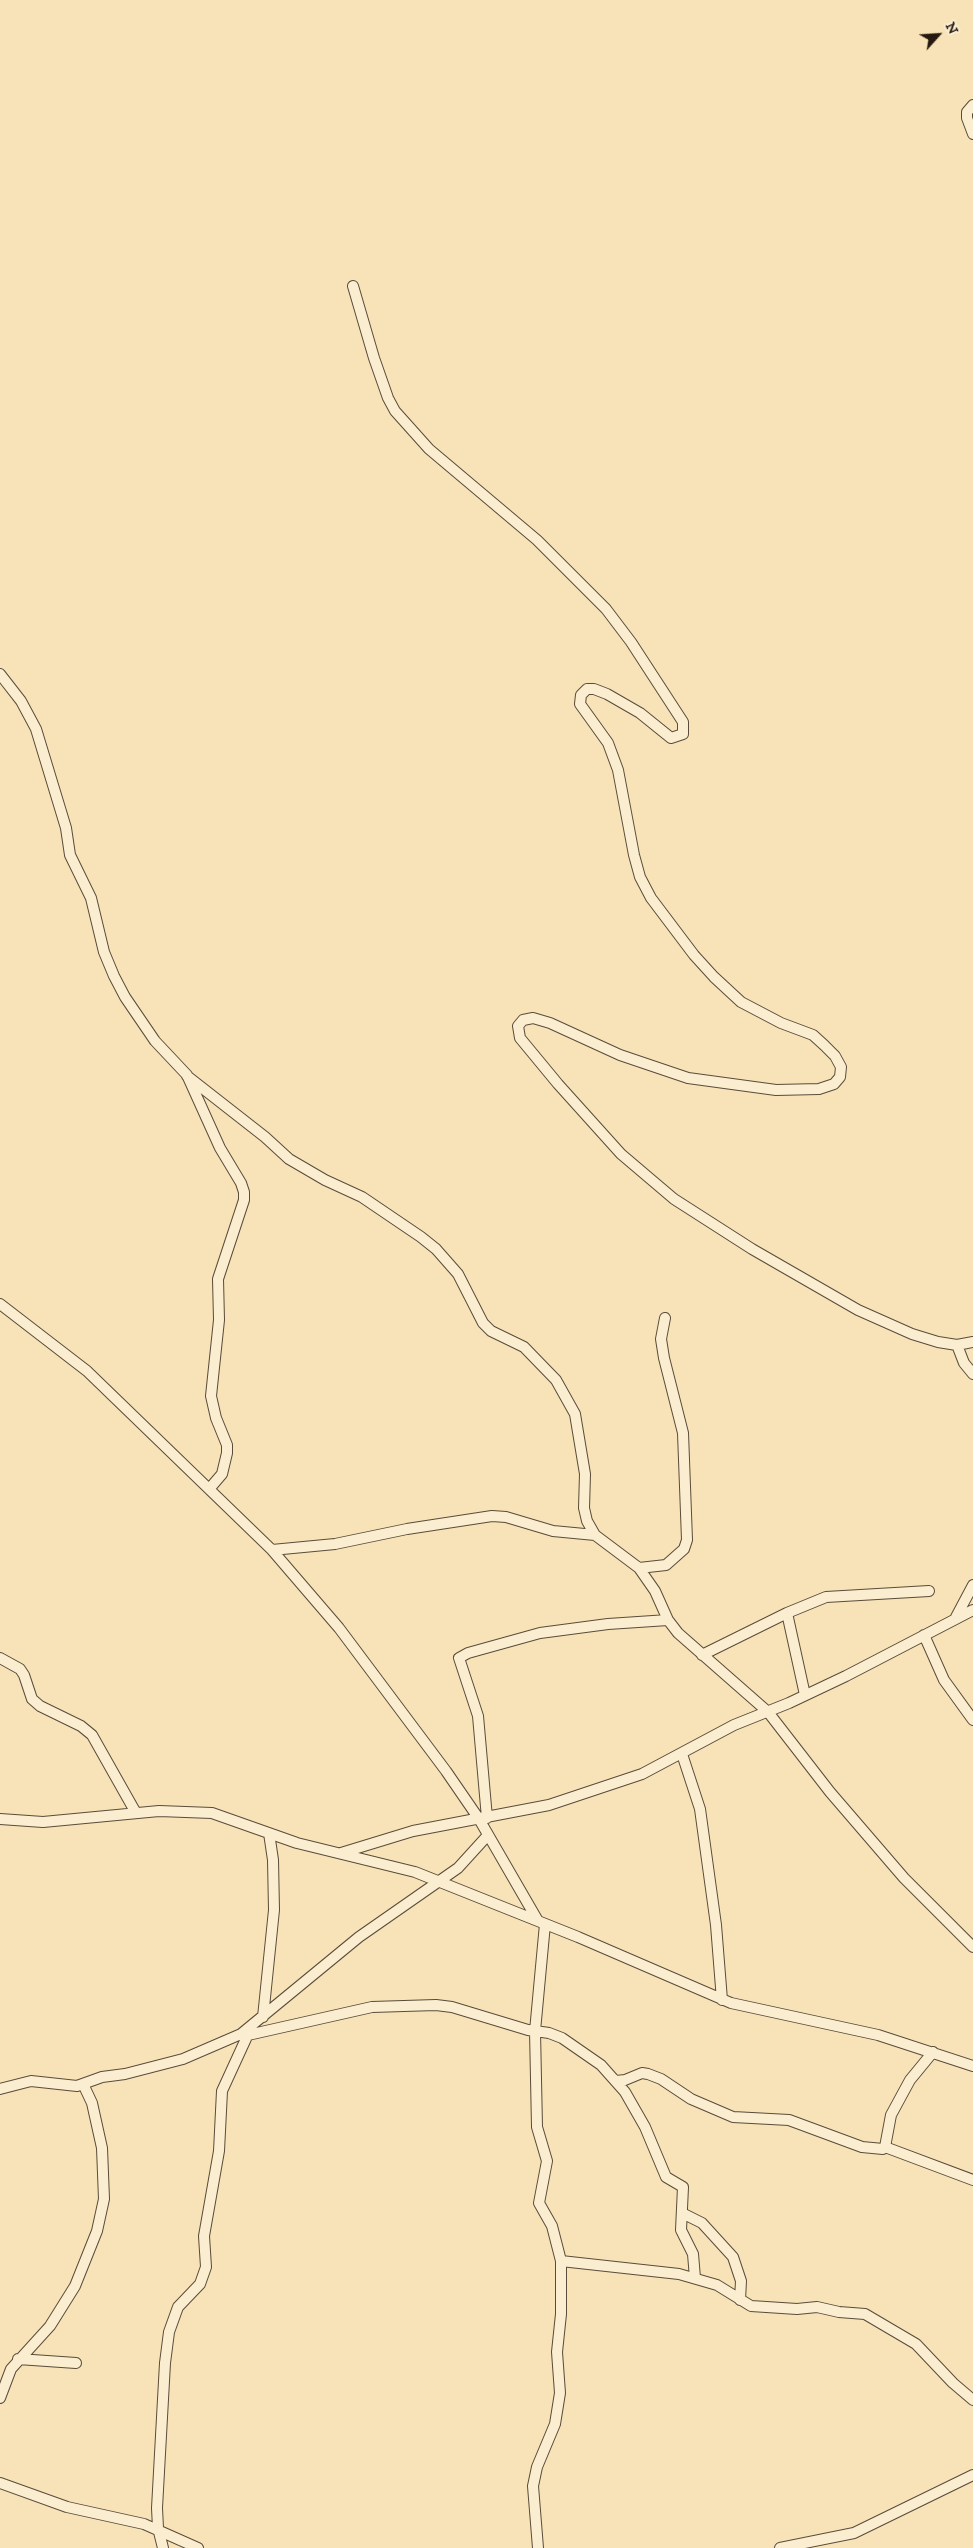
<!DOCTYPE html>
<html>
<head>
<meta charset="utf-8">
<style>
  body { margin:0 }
  #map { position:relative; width:973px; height:2548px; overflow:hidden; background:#f7e3b7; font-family:"IM FELL DW Pica",serif }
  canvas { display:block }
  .north { position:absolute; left:913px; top:10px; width:50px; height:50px; -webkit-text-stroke:4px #faedd0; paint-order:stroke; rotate:64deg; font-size:14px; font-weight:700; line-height:20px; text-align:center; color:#261a10 }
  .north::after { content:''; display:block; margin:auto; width:18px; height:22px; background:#261a10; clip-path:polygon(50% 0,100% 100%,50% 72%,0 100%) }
</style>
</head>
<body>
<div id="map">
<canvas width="973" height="2548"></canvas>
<div class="north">N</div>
</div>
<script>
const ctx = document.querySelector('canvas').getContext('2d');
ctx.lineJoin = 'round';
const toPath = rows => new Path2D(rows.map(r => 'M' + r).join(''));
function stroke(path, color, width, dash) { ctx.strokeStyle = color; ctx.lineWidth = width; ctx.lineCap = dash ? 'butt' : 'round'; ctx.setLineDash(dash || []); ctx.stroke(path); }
const minor = toPath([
  [973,105,967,112,967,118,973,134],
  [353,286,374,358,388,398,395,411,429,449,537,540,606,609,631,642,683,722,683,734,671,738,640,713,607,694,594,689,587,689,581,695,580,704,608,743,618,770,634,855,640,877,651,898,694,955,714,977,741,1002,781,1023,813,1035,824,1045,835,1056,841,1067,840,1077,834,1084,819,1089,776,1090,688,1078,620,1055,550,1023,533,1018,523,1020,518,1026,520,1038,558,1084,621,1154,674,1199,752,1249,858,1310,912,1334,938,1342,957,1345,973,1342],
  [0,674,21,701,36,729,66,828,70,855,91,898,104,952,114,976,125,997,155,1041,187,1075,220,1148,241,1183,244,1192,244,1200,218,1279,219,1320,211,1396,216,1418,227,1445,227,1453,222,1474,210,1488],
  [187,1076,265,1137,289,1159,325,1180,362,1197,421,1237,436,1249,458,1274,483,1323,491,1331,524,1347,556,1380,575,1414,585,1474,584,1508,587,1521,595,1535],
  [0,1304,87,1371,272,1550,339,1628,446,1771,479,1819,538,1921],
  [957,1345,964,1363,973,1374],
  [272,1550,335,1544,407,1529,492,1516,506,1517,553,1531,595,1535,639,1568,655,1591,668,1620,678,1633,768,1712,830,1792,904,1878,973,1947],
  [639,1568,666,1565,684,1549,687,1540,683,1433,664,1358,661,1339,665,1318],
  [787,1613,805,1695],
  [956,1617,973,1585],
  [924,1635,944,1680,973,1720],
  [702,1655,787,1613,826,1597,929,1591],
  [0,1658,20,1669,24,1675,32,1699,40,1706,81,1726,92,1735,136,1813],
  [682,1754,700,1809,716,1925,722,2000],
  [487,1818,478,1716,459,1658,468,1653,540,1633,608,1624,668,1620],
  [0,1819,43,1822,159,1811,212,1813,297,1843,415,1872,578,1937,731,2003,878,2035,973,2066],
  [341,1853,413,1831,549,1805,642,1774,734,1725,789,1703,846,1676,973,1610],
  [263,2017,274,1910,273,1860,269,1833],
  [248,2035,372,2007,436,2005,452,2007,528,2030,549,2033,562,2038,601,2065,625,2092,645,2127,666,2177,683,2187,681,2230,693,2254,695,2278],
  [616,2081,625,2080,642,2073,648,2074,661,2079,691,2099,733,2117,789,2120,862,2147,883,2149,885,2147,891,2115,910,2080,933,2052],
  [0,2089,31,2081,77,2086,102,2077,125,2074,183,2059,241,2034,359,1937,458,1868,488,1835],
  [885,2147,973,2180],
  [682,2213,702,2223,733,2257,741,2281,740,2300],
  [561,2261,679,2274,717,2285,751,2306,797,2309,817,2307,839,2312,865,2314,916,2344,953,2383,973,2400],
  [18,2359,76,2363],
  [0,2398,11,2369,50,2326,75,2286,97,2231,104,2199,102,2148,92,2103,83,2084],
  [0,2483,67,2507,144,2524,198,2548],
  [163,2548,158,2528,157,2508,165,2363,169,2332,178,2307,200,2284,206,2267,204,2236,219,2151,222,2091,250,2030],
  [538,2548,533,2486,537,2467,555,2424,560,2393,557,2352,561,2314,561,2261,552,2226,539,2203,547,2161,537,2127,535,2031,545,1924],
  [780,2548,854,2533,973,2475]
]);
stroke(minor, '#5a4c3a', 12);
stroke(minor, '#faedd0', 10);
</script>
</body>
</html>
